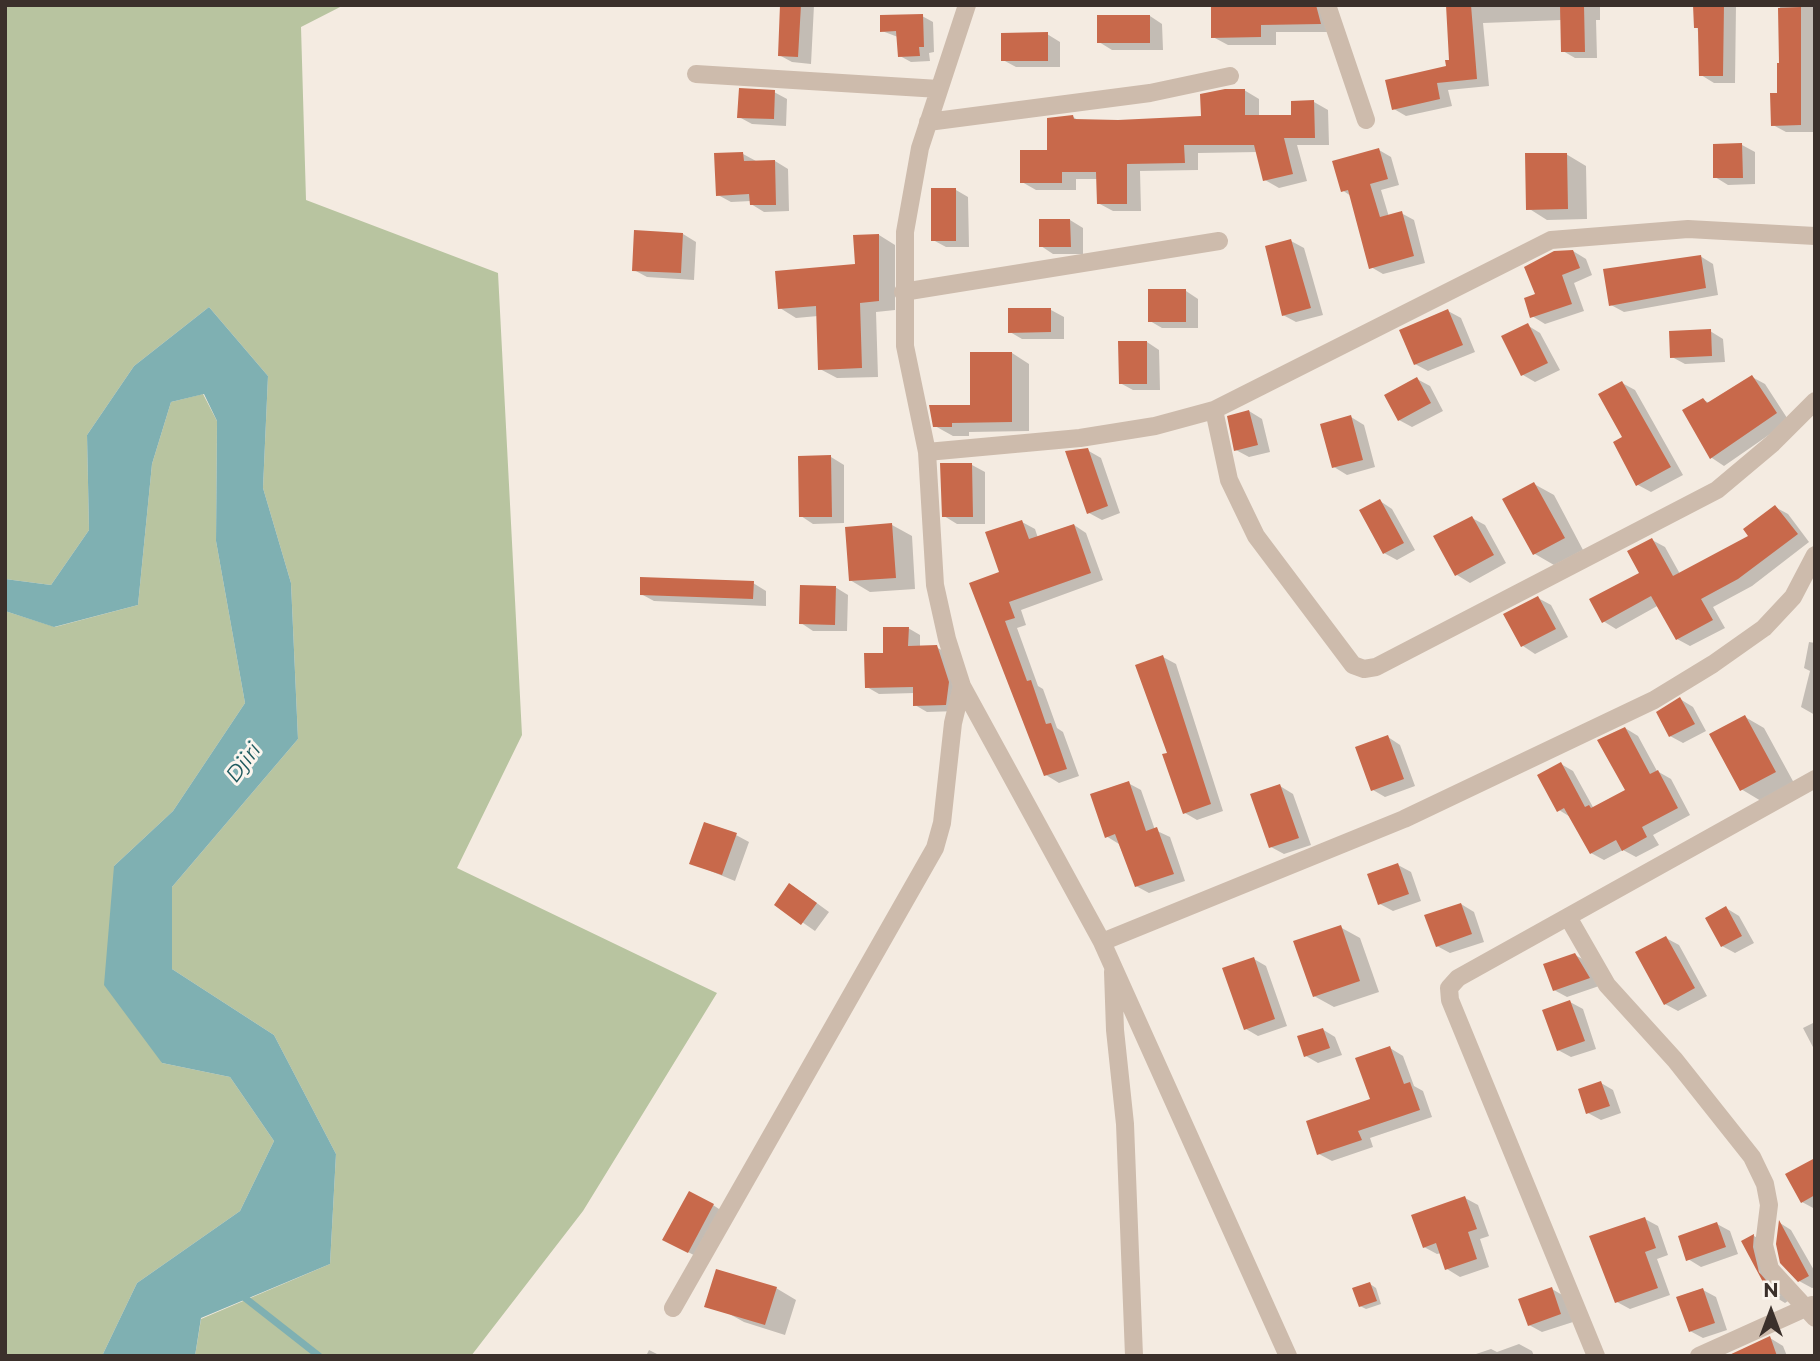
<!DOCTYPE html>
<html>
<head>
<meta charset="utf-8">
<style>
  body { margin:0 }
  #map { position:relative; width:1820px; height:1361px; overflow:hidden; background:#f4ebe1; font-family:Montserrat,sans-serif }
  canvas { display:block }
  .frame { position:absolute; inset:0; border:7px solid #3b302b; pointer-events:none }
  .north { position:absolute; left:1736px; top:1277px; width:70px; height:70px; -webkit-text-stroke:5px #fbf5ee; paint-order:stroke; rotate:0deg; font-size:19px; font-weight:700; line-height:28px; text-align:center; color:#3b302b }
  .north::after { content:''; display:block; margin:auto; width:24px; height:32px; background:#3b302b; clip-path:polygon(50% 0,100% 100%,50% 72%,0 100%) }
</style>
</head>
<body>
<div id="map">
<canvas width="1820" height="1361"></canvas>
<div class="frame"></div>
<div class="north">N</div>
</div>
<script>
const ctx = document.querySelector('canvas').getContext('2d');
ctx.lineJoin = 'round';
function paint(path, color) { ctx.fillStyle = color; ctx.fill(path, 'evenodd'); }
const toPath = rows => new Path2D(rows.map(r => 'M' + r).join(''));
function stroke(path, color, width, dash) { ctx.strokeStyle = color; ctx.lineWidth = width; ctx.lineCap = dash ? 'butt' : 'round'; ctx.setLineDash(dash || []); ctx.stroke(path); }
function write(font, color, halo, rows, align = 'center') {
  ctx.font = font + ' Montserrat,sans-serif'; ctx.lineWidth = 6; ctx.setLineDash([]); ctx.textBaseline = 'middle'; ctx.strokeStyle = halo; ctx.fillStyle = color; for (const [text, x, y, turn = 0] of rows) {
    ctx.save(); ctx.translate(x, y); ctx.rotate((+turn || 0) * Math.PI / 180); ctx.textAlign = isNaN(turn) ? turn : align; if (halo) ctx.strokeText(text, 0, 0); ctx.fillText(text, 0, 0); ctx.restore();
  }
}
paint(toPath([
  [5,5,344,5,301,27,306,200,498,273,522,735,457,868,717,993,583,1211,471,1356,195,1356,201,1319,330,1264,336,1154,274,1035,172,969,172,887,298,739,291,583,263,488,268,376,209,307,134,366,87,435,89,530,51,585,5,579],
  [203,394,217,421,216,541,245,703,173,811,114,866,162,1063,230,1077,274,1141,240,1211,137,1283,102,1356,5,1356,5,611,55,627,138,605,152,464,171,402]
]), '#b8c4a0');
paint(toPath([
  [209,307,268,376,263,488,291,583,298,739,172,887,172,969,274,1035,336,1154,330,1264,201,1318,195,1356,102,1356,137,1283,240,1211,274,1141,230,1077,162,1063,104,985,114,866,173,811,245,703,216,541,217,421,204,394,171,402,152,464,138,605,54,627,5,611,5,579,51,585,89,530,87,435,134,366]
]), '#7fb0b2');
paint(toPath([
  [782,5,814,5,811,64,792,62,779,55],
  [1213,5,1334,5,1336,32,1276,32,1276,45,1228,45,1213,37],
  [1448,5,1600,5,1600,20,1596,20,1597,58,1575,58,1563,51,1562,20,1483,23,1489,86,1448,90,1452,106,1406,116,1394,109,1448,68,1451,61],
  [1696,5,1736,5,1735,83,1714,83,1701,75],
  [1780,5,1813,5,1814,132,1786,132,1773,125,1781,65],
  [922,16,933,22,934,52,929,53,930,61,911,62,900,56,898,37,882,31],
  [1150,16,1162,24,1163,50,1112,50,1099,42],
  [1047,34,1060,42,1060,67,1016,67,1003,60],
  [1244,90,1259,99,1259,117,1292,117,1314,102,1328,110,1329,145,1297,145,1307,181,1279,188,1265,180,1258,152,1198,153,1198,170,1140,171,1141,211,1113,211,1098,203,1098,179,1076,179,1076,190,1036,190,1022,182,1049,152,1072,116,1079,121,1118,122,1202,118],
  [774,92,787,99,786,126,752,124,739,117],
  [1742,145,1755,152,1755,184,1728,185,1715,177],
  [1379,150,1391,157,1399,185,1381,190,1389,217,1401,213,1414,220,1425,263,1383,274,1371,267,1351,196,1342,190],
  [743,154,756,161,775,161,788,169,789,211,764,212,751,204,751,201,731,202,718,195],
  [1566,154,1586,166,1587,219,1547,220,1528,208],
  [956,190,968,197,969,247,946,247,933,240],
  [1070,220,1083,228,1083,254,1053,254,1041,246],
  [683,234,696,242,694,280,647,277,634,270],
  [879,235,895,245,895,310,876,312,878,377,837,378,820,369,818,316,796,318,780,308,857,266],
  [1291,241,1304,248,1323,315,1296,322,1283,315],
  [1573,251,1586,259,1592,275,1574,283,1584,311,1545,324,1532,316,1537,296],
  [1700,256,1713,264,1718,295,1624,312,1611,305],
  [1186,291,1198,299,1198,328,1162,328,1150,321],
  [1051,310,1064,317,1064,339,1022,339,1010,332],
  [1448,311,1461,318,1475,352,1428,371,1415,364],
  [1527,325,1540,333,1560,370,1535,382,1523,375],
  [1710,331,1723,339,1725,362,1685,364,1672,357],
  [1147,342,1159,350,1160,390,1133,390,1120,383],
  [1012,353,1029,364,1029,431,969,432,969,436,953,436,935,426,972,407],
  [1752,377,1765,384,1789,421,1724,466,1712,458,1684,411,1703,400,1710,403],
  [1417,379,1430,386,1443,411,1412,427,1399,420],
  [1622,383,1635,390,1683,475,1651,492,1638,485,1624,438],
  [1249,411,1262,419,1270,452,1249,457,1236,450],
  [1351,417,1364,425,1375,467,1347,475,1334,467],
  [1087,450,1101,458,1120,513,1102,520,1089,513],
  [831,457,844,465,844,523,813,524,801,516],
  [972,465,985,472,985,524,957,524,944,516],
  [1534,484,1554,495,1583,550,1554,565,1535,554],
  [1380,501,1392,509,1415,550,1397,560,1384,553],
  [1775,507,1788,514,1809,542,1752,586,1713,607,1725,628,1690,646,1677,639,1659,605,1616,629,1603,621,1641,574,1652,540,1665,547,1680,574,1751,536],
  [1472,518,1485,525,1506,563,1470,583,1457,575],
  [1022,522,1035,529,1038,538,1074,525,1086,533,1103,580,1021,610,1026,625,1017,628,1038,686,1043,689,1057,728,1063,732,1079,776,1059,783,1046,775,1009,678,1001,574],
  [892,525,912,536,915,589,870,592,850,580],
  [753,583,766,591,766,606,654,601,641,594],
  [835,587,848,595,847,631,813,631,801,623],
  [1538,598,1551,605,1568,637,1535,654,1523,646],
  [908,628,920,635,920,647,936,647,949,654,958,711,927,712,915,705,915,693,879,694,867,687],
  [1809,642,1815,643,1815,715,1801,707,1810,671,1804,668],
  [1163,657,1176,664,1223,811,1197,820,1185,813,1169,754],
  [1680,699,1693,707,1706,731,1683,743,1670,736],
  [1745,717,1764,728,1794,783,1761,801,1741,789],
  [1625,728,1638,736,1657,771,1671,779,1690,815,1653,835,1659,845,1636,857,1623,850,1604,860,1591,853,1572,818,1559,810,1561,764,1573,771,1594,809,1627,791],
  [1388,737,1400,745,1415,786,1385,797,1373,790],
  [1128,783,1141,790,1155,830,1170,837,1185,881,1149,893,1136,886,1119,844,1106,836],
  [1280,786,1293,794,1311,845,1284,854,1271,847],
  [736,835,749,842,735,881,691,863],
  [1398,865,1411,872,1421,901,1393,911,1380,904],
  [803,893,829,912,815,931,776,904],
  [1461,904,1474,912,1484,942,1450,953,1437,946],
  [1726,908,1739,916,1754,943,1735,953,1722,946],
  [1340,927,1360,938,1379,992,1334,1007,1314,996],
  [1666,938,1679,945,1707,996,1678,1011,1665,1004],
  [1575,955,1588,962,1602,985,1567,997,1554,990],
  [1254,959,1266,966,1287,1026,1258,1036,1246,1029],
  [1570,1002,1583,1009,1596,1049,1571,1057,1558,1050],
  [1815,1022,1815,1051,1803,1028],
  [1322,1029,1335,1037,1342,1055,1318,1063,1306,1056],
  [1390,1048,1403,1056,1414,1086,1423,1091,1432,1117,1370,1138,1373,1147,1332,1161,1319,1154,1372,1100],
  [1601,1083,1613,1090,1621,1113,1601,1120,1588,1113],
  [1815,1160,1815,1209,1802,1202],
  [1465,1198,1478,1205,1489,1236,1480,1239,1489,1267,1460,1277,1447,1269,1441,1253,1437,1254,1424,1247],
  [713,1205,725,1213,701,1259,677,1246],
  [1645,1219,1658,1226,1668,1255,1657,1259,1670,1295,1630,1309,1617,1302],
  [1780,1223,1791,1230,1815,1272,1815,1287,1812,1288,1799,1281],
  [1717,1224,1730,1231,1738,1254,1701,1267,1688,1259],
  [1754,1236,1766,1243,1788,1301,1785,1303,1772,1295,1743,1242],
  [1370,1284,1376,1288,1381,1304,1366,1309,1360,1306],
  [776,1288,796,1300,785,1335,744,1322,724,1311],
  [1552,1289,1564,1296,1573,1322,1542,1332,1529,1325],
  [1703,1290,1716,1297,1727,1330,1703,1338,1690,1331],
  [1770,1338,1783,1346,1787,1356,1747,1356],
  [1519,1344,1532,1351,1534,1356,1470,1356,1491,1349,1497,1352],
  [649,1350,661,1356,646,1356]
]), '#0003');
stroke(toPath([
  [240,1294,319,1356]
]), '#7fb0b2', 7);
paint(toPath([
  [780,5,801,5,798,57,778,56],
  [1211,5,1316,5,1321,24,1261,25,1261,37,1211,38],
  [1446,5,1471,5,1477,79,1437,83,1440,99,1392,110,1385,80,1446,66,1445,60,1449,60],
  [1560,5,1584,5,1585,52,1561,52],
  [1693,5,1724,5,1723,76,1699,76,1698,28,1694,28],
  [1801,7,1801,125,1771,126,1770,93,1777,93,1777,63,1779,63,1778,8],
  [923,14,924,47,919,47,920,56,898,57,896,31,880,32,880,15],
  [1097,15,1150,15,1150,43,1097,43],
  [1048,32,1048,61,1001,61,1001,33],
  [739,88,775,90,774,119,737,118],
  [1225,89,1245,89,1245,115,1291,115,1291,101,1314,100,1315,138,1284,138,1293,174,1263,181,1254,145,1184,145,1185,163,1127,164,1127,204,1097,204,1096,172,1062,172,1062,183,1020,183,1020,150,1047,150,1047,118,1073,115,1074,119,1118,120,1201,116,1200,94],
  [1742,143,1743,178,1713,178,1713,144],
  [1379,148,1388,179,1370,184,1380,217,1402,211,1414,256,1369,269,1348,190,1341,192,1332,161],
  [743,152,744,161,775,160,776,205,750,205,749,194,716,196,714,153],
  [1525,153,1567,153,1568,209,1526,210],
  [931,188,956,188,956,241,931,241],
  [1039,219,1070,219,1071,247,1039,247],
  [634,230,683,233,681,273,632,271],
  [879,234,879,301,860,303,862,368,818,370,816,306,778,309,775,271,855,264,853,235],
  [1291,239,1311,308,1282,316,1265,246],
  [1573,250,1580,268,1562,275,1572,304,1530,318,1524,298,1535,294,1524,267,1554,251],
  [1701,255,1706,288,1609,306,1603,269],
  [1148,289,1186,289,1186,322,1148,322],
  [1008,308,1051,308,1051,332,1008,333],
  [1448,309,1463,345,1414,365,1399,330],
  [1528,323,1548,363,1521,376,1501,336],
  [1711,329,1712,356,1670,358,1669,331],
  [1118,341,1147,341,1147,384,1119,384],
  [970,352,1012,352,1012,422,952,423,952,427,933,427,929,405,970,405],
  [1752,375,1777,413,1710,459,1682,410,1703,398,1707,403],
  [1417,377,1431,403,1398,421,1384,395],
  [1622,381,1671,467,1636,486,1613,442,1622,437,1598,394],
  [1249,410,1258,445,1234,451,1227,416],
  [1351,415,1363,460,1332,468,1320,424],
  [1088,448,1108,506,1087,514,1065,451],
  [831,455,832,517,799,517,798,456],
  [940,463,972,463,973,517,942,517],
  [1534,482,1565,538,1533,555,1502,499],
  [1380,499,1404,543,1383,554,1359,510],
  [1775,505,1798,534,1738,579,1701,599,1713,620,1676,640,1651,596,1602,623,1589,599,1639,573,1627,551,1652,538,1673,576,1748,536,1743,529],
  [1472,516,1494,555,1455,576,1433,536],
  [1022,520,1029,539,1074,524,1091,573,1009,602,1015,618,1005,621,1027,681,1031,680,1046,724,1051,723,1067,769,1044,776,969,583,999,572,985,532],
  [892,523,896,578,849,581,845,527],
  [640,577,754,581,753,599,640,595],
  [800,585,836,586,835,625,799,624],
  [1538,596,1556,629,1521,647,1503,614],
  [883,627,909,627,908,646,937,645,949,682,946,705,913,706,913,687,865,688,864,653,883,653],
  [1163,655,1211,804,1183,814,1162,754,1167,753,1135,665],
  [1680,697,1695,724,1669,737,1656,712],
  [1745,715,1776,772,1740,791,1709,734],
  [1625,727,1650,774,1658,770,1678,808,1642,827,1647,837,1622,851,1616,840,1590,854,1564,808,1557,812,1537,775,1561,762,1585,807,1589,805,1591,808,1625,790,1597,740],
  [1388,735,1404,779,1371,791,1355,747],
  [1129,781,1146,831,1157,827,1174,874,1135,887,1115,834,1105,838,1090,794],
  [1280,784,1299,838,1269,848,1250,794],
  [704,822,737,833,722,875,689,864],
  [1398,863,1409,894,1378,905,1367,874],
  [789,883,817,903,801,925,774,905],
  [1461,903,1472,934,1436,947,1424,915],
  [1726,906,1742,936,1721,947,1705,918],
  [1341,925,1360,981,1313,997,1293,941],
  [1666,936,1695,988,1664,1005,1635,952],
  [1575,953,1590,978,1553,991,1543,964],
  [1254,957,1275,1019,1244,1030,1222,968],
  [1570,1000,1585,1041,1557,1051,1542,1010],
  [1323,1028,1330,1048,1304,1057,1297,1036],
  [1390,1046,1404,1084,1410,1082,1420,1110,1358,1131,1362,1140,1317,1155,1306,1121,1370,1099,1355,1058],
  [1601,1081,1610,1106,1586,1114,1578,1089],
  [1815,1158,1815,1195,1801,1203,1785,1174],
  [689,1191,714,1204,688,1253,662,1240],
  [1465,1196,1477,1229,1468,1232,1477,1259,1445,1270,1436,1243,1423,1248,1411,1215],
  [1645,1217,1656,1248,1645,1252,1658,1288,1615,1303,1589,1236],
  [1779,1220,1809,1276,1798,1282,1780,1263,1776,1244],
  [1717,1222,1726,1247,1686,1261,1678,1236],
  [1754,1234,1753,1247,1759,1272,1777,1293,1771,1297,1741,1241],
  [716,1269,777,1287,765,1325,704,1307],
  [1370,1282,1377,1301,1359,1307,1352,1288],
  [1552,1287,1561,1314,1528,1326,1518,1299],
  [1703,1288,1715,1323,1689,1332,1676,1297],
  [1770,1336,1777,1356,1727,1356]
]), '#c8694b');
stroke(toPath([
  [967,5,920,148,905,232,905,346,927,452,935,585,947,639,962,686,1102,942,1288,1356],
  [1327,5,1366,120],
  [696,74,939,89],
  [928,122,1150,93,1230,76],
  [903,292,1219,241],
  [1214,410,1229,480,1256,536,1353,665,1364,669,1376,667,1717,490,1773,443,1815,401],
  [927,452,1080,438,1155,426,1214,410,1551,240,1688,229,1815,236],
  [1568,917,1607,985,1675,1060,1752,1157,1765,1184,1769,1205,1764,1245,1770,1269,1815,1318],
  [1102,942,1404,819,1654,700,1713,664,1764,628,1793,597,1815,555],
  [1113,972,1115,1030,1125,1124,1134,1356],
  [673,1308,935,848,942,823,953,723,962,686],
  [1596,1356,1450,1000,1449,988,1458,978,1815,779],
  [1699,1356,1812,1305]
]), '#cdbbac', 18);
write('italic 21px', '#1f5a5e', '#fbf5ee', [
  ["Djiri",244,763,-53]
]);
</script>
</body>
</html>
